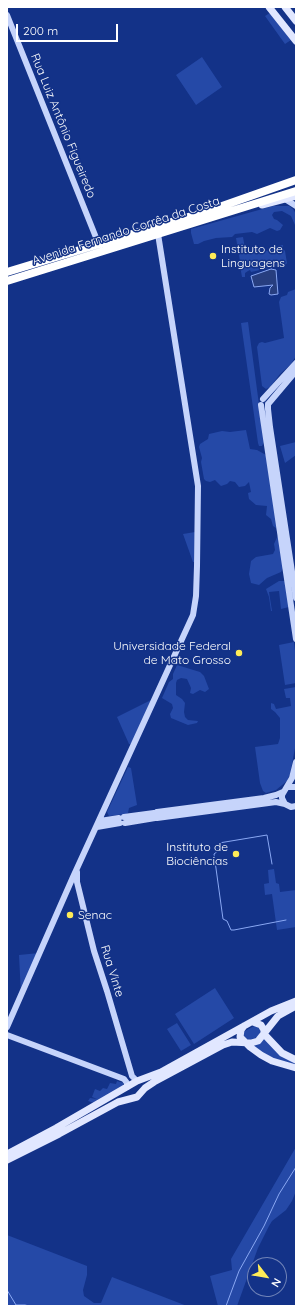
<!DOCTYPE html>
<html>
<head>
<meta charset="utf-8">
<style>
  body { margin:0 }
  #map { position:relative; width:303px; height:1313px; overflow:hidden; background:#133288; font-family:Quicksand,sans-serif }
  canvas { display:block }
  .frame { position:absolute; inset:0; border:8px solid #fff; pointer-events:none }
  .north { position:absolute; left:247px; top:1257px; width:40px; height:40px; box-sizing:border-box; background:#133288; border:1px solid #7184b8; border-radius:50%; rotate:121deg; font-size:11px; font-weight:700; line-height:16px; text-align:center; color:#fff }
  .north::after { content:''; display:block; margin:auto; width:14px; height:18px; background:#ffec57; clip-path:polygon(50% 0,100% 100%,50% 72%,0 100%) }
  .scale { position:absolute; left:16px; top:24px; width:102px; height:18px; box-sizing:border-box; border:2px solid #fff; border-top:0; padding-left:5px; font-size:12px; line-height:14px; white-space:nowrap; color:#fff; -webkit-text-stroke:3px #133288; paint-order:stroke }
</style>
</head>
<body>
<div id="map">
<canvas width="303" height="1313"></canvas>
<div class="frame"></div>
<div class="north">N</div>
<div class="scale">200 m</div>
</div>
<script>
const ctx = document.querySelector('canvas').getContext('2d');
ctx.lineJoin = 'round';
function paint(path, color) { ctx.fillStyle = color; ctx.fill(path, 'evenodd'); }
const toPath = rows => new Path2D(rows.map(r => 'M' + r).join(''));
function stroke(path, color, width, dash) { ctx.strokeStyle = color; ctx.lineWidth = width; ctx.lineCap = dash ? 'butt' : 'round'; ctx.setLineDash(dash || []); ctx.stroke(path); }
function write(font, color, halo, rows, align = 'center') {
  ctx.font = font + ' Quicksand,sans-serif'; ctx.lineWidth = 3; ctx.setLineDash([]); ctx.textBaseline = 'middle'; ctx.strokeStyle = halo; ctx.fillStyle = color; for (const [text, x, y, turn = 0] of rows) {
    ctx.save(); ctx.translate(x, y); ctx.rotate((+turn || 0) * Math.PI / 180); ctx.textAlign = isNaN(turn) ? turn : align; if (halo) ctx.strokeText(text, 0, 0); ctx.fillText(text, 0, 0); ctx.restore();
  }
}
paint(toPath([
  [270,13,291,40,285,44,265,16],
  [202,57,222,87,196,105,176,75],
  [273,206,289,206,293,209,296,214,296,240,295,225,291,216,282,211,274,212,272,215,274,219,277,220,283,225,280,230,277,231,270,228,257,234,252,232,235,234,232,237,216,238,204,241,198,244,194,244,191,233,191,229],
  [243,237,246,254,272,250,272,247,283,245,283,249,285,251,287,263,284,267,281,268,281,265,278,264,278,266,251,272,250,270,248,271,245,273,245,277,242,277,240,266,237,266,229,263,232,262,233,264,240,261,236,238],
  [296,289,296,356,291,364,280,374,270,387,266,389,262,386,257,347,259,343,262,342,265,343,284,338,279,302,281,297,287,295,288,292],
  [248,322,264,442,262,446,259,446,258,443,241,323],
  [246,430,250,449,257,450,266,455,284,566,281,572,267,578,259,585,251,583,249,574,251,561,256,557,273,554,275,550,274,544,278,535,276,528,273,526,271,519,266,515,267,506,256,505,249,499,248,493,251,492,249,482,245,486,239,487,235,482,230,481,227,484,221,486,215,480,210,482,206,481,204,479,201,462,202,458,199,447,200,444,208,439,209,434,222,431,230,432],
  [296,442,296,455,285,463,280,446],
  [195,532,194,562,193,562,183,534],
  [279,581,285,581,289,607,281,609,279,591,269,592,272,611,271,611,269,597,266,589],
  [294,642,296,659,296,683,285,685,279,645],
  [177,665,200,672,204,676,209,689,205,692,200,690,193,694,190,693,191,688,187,679,181,678,177,680,176,683,176,695,182,699,185,703,184,712,185,717,188,720,198,721,197,723,188,725,171,718,170,714,173,708,172,704,162,698,169,682,173,679,173,674],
  [296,687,296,743,290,774,287,781,276,790,266,793,263,791,260,783,255,747,278,744,280,738,280,718,275,712,271,709,271,703,274,704,276,709,291,706,290,698,286,698,284,689],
  [151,700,131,744,129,744,117,717],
  [128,767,131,768,137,805,129,808,128,813,126,814,109,816,107,812],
  [274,869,276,883,279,884,280,892,296,890,295,880,296,879,296,927,277,930,272,894,265,895,264,884,269,883,268,870],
  [39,953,21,995,19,955],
  [215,988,234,1018,194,1044,175,1014],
  [177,1023,191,1045,181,1051,167,1029],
  [256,1025,261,1031,258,1037,246,1041,241,1033],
  [264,1038,296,1062,296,1066,279,1062,250,1045],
  [117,1081,123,1083,123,1087,94,1103,88,1101,90,1098,97,1099,92,1097,95,1089,100,1091,103,1088,107,1089,110,1083,116,1084],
  [296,1147,296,1191,292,1201,286,1210,272,1221,269,1226,258,1248,237,1306,218,1306,210,1276,232,1270,231,1259],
  [7,1235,87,1266,87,1275,83,1290,84,1296,94,1303,101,1303,112,1277,187,1306,7,1306]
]), '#2549a7');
const water = toPath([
  [271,269,276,270,278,294,271,295,269,294,270,288,273,285,254,287,251,276,271,269]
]);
paint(water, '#273e7f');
stroke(water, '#8aa8f3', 1);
stroke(toPath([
  [272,864,267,835,219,843,218,851,214,854,223,919,227,921,231,930,234,930,286,920],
  [7,1290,16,1305,25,1305,29,1306],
  [226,1306,239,1271,264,1226,279,1194,296,1167]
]), '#8aa8f3', 1);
stroke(toPath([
  [7,15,99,245],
  [285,199,296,206],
  [263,399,296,363],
  [269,403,296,371],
  [268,404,268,409,270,427,296,598],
  [261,405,296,639],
  [296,762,292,778,282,795,282,798,285,804,291,807,296,806],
  [288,787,296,787],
  [157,812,264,798,276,795,283,792],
  [124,817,154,813],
  [157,818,276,802,285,804],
  [100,821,119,818],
  [125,823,155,818],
  [97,827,120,823],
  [77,872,77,882,94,951,107,991,132,1076,137,1081],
  [7,1027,73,877,193,615,196,596,197,566,198,486,158,234],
  [7,1035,124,1079,127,1083,127,1087]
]), '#c6d4fb', 6);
stroke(toPath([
  [269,7,296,41],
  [285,7,296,21],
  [262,205,296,196],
  [253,1022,261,1025,264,1030,264,1034],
  [244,1026,241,1030,240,1037,250,1047,261,1055,272,1061,296,1068],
  [264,1034,282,1053,296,1060],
  [7,1154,56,1128,137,1081,161,1072,271,1011,296,1001],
  [7,1160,59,1134,118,1102,137,1097,145,1088,154,1082,223,1045,232,1042,251,1043,258,1041,278,1016,296,1006]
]), '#e1e7ff', 7);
stroke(toPath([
  [7,272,208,211,296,180],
  [7,281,296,191]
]), '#fff', 8);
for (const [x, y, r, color] of [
  [213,256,4,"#ffec57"],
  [239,653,4,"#ffec57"],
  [236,854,4,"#ffec57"],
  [70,915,4,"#ffec57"]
]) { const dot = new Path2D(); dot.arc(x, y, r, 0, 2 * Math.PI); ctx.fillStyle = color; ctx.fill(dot); stroke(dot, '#133288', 1.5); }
write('12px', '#fff', '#133288', [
  ["Rua Luiz Antônio Figueiredo",63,126,68],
  ["Avenida Fernando Corrêa da Costa",126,231,-18],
  ["Rua Vinte",112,971,73]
]);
write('12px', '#fff', '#133288', [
  ["Instituto de",221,249],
  ["Linguagens",221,263],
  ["Universidade Federal",231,646,"right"],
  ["de Mato Grosso",231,660,"right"],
  ["Instituto de",228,847,"right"],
  ["Biociências",228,861,"right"],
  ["Senac",78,915]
], 'left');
</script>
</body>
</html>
